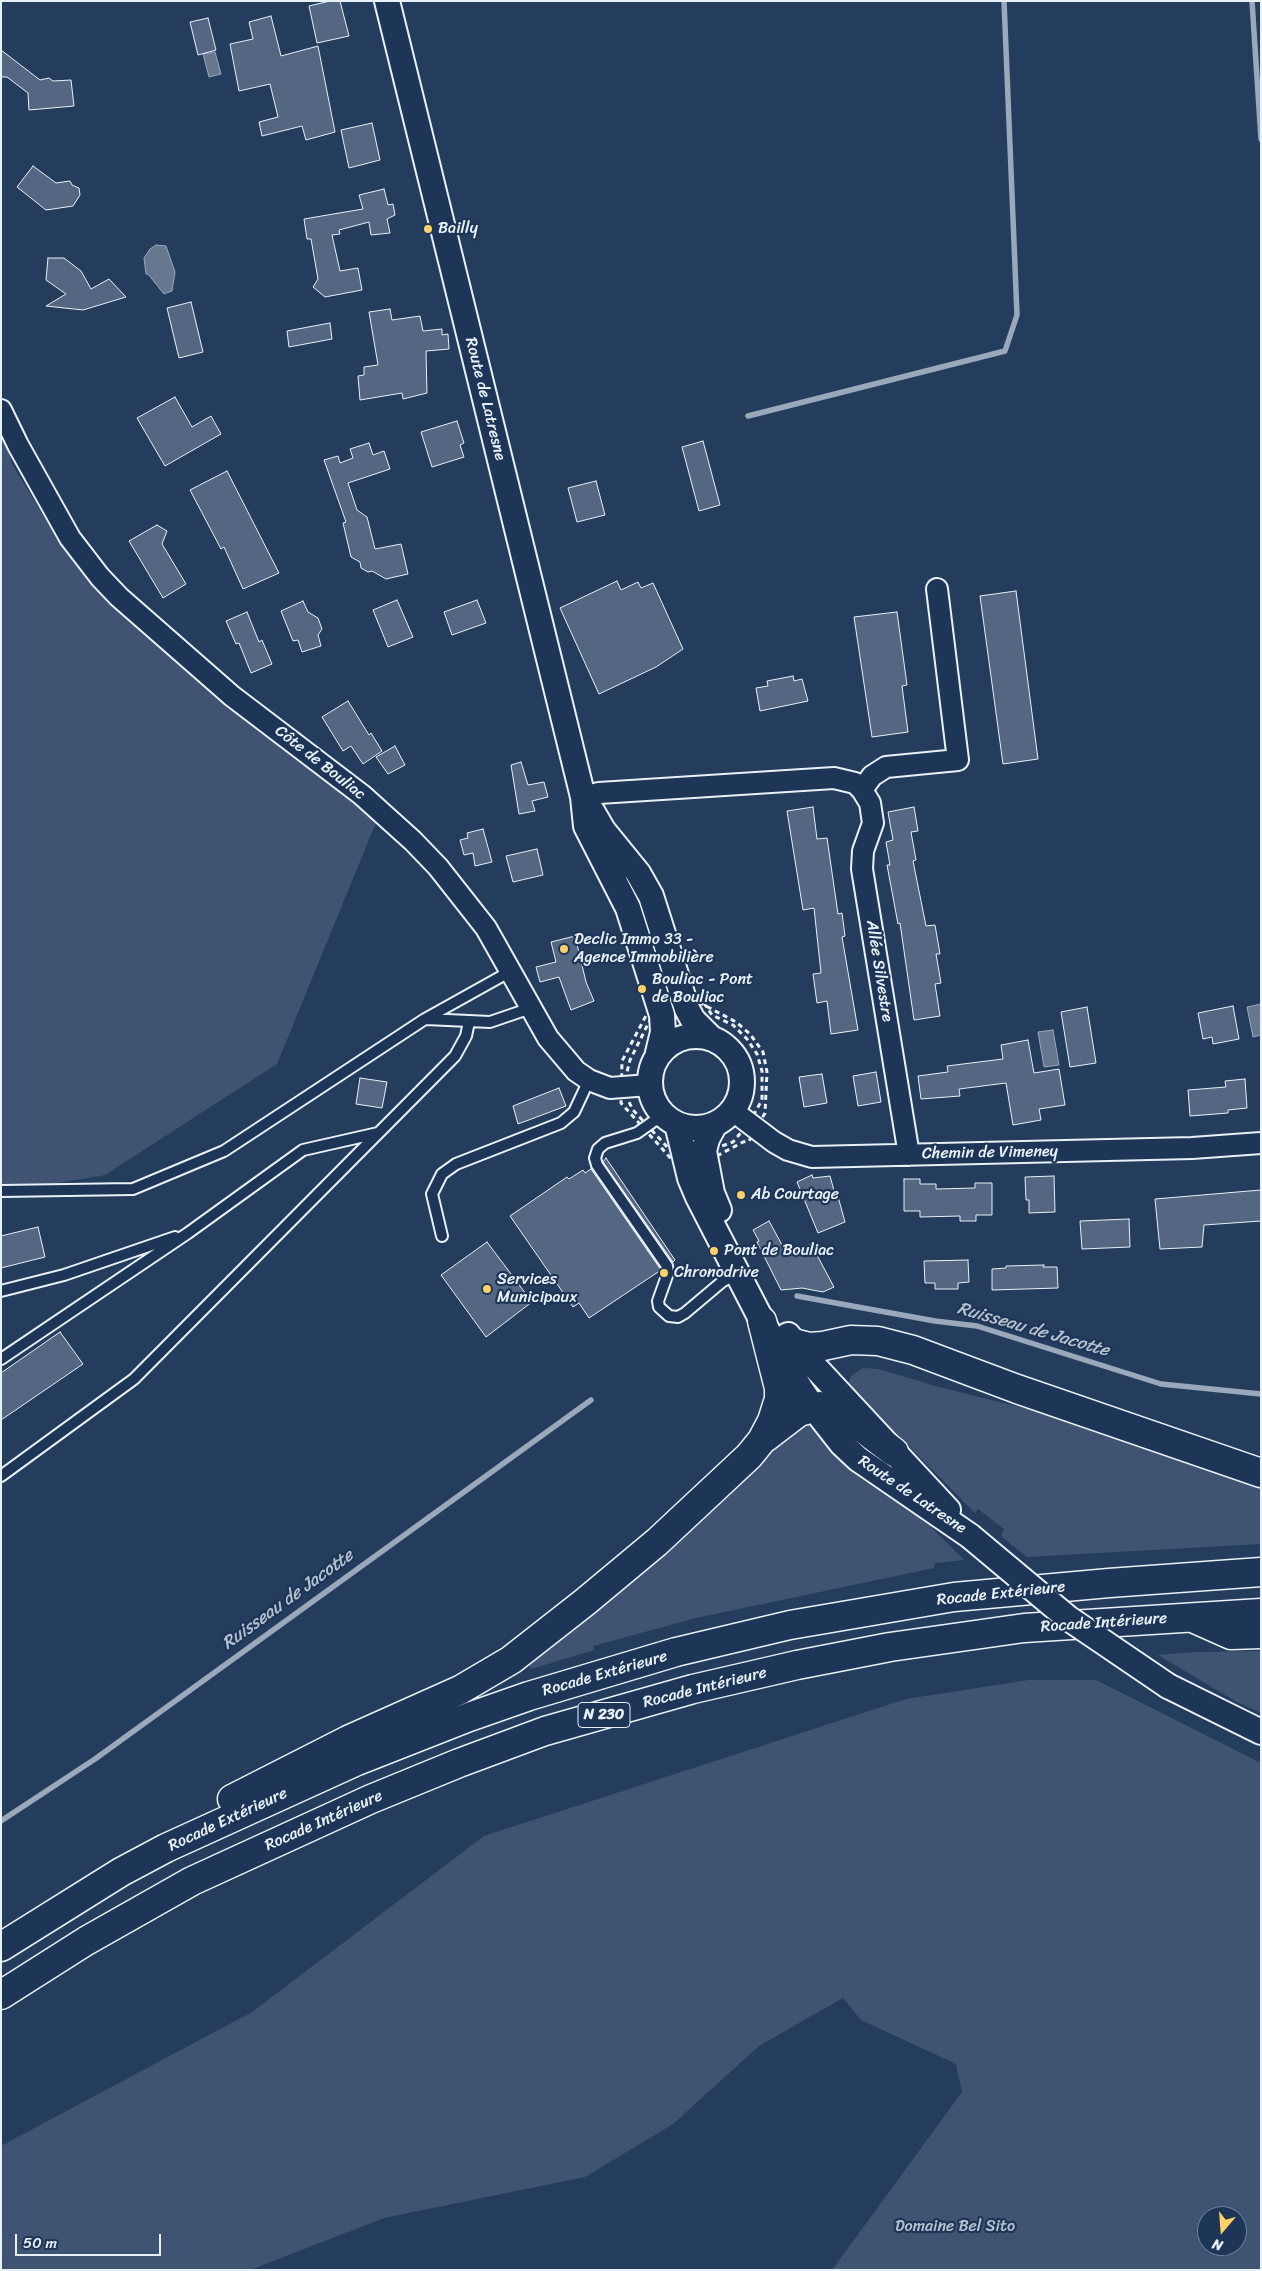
<!DOCTYPE html>
<html>
<head>
<meta charset="utf-8">
<style>
  body { margin:0 }
  #map { position:relative; width:1262px; height:2271px; overflow:hidden; background:#253d5d; font-family:Sriracha,sans-serif }
  canvas { display:block }
  .frame { position:absolute; inset:0; border:2px solid #e8f1f8; pointer-events:none }
  .north { position:absolute; left:1197px; top:2206px; width:50px; height:50px; box-sizing:border-box; background:#1d3557; border:1px solid #6e8097; border-radius:50%; rotate:198deg; font-size:14px; font-weight:700; line-height:20px; text-align:center; color:#e8f1f8 }
  .north::after { content:''; display:block; margin:auto; width:18px; height:22px; background:#ffd166; clip-path:polygon(50% 0,100% 100%,50% 72%,0 100%) }
  .scale { position:absolute; left:15px; top:2234px; width:146px; height:22px; box-sizing:border-box; border:2px solid #e8f1f8; border-top:0; padding-left:6px; font-size:15px; line-height:18px; white-space:nowrap; color:#e8f1f8; -webkit-text-stroke:4px #1d3557; paint-order:stroke }
</style>
</head>
<body>
<div id="map">
<canvas width="1262" height="2271"></canvas>
<div class="frame"></div>
<div class="north">N</div>
<div class="scale">50 m</div>
</div>
<script>
const ctx = document.querySelector('canvas').getContext('2d');
ctx.lineJoin = 'round';
function paint(path, color) { ctx.fillStyle = color; ctx.fill(path, 'evenodd'); }
const toPath = rows => new Path2D(rows.map(r => 'M' + r).join(''));
function stroke(path, color, width, dash) { ctx.strokeStyle = color; ctx.lineWidth = width; ctx.lineCap = dash ? 'butt' : 'round'; ctx.setLineDash(dash || []); ctx.stroke(path); }
function write(font, color, halo, rows, align = 'center') {
  ctx.font = font + ' Sriracha,sans-serif'; ctx.lineWidth = 4.5; ctx.setLineDash([]); ctx.textBaseline = 'middle'; ctx.strokeStyle = halo; ctx.fillStyle = color; for (const [text, x, y, turn = 0] of rows) {
    ctx.save(); ctx.translate(x, y); ctx.rotate((+turn || 0) * Math.PI / 180); ctx.textAlign = isNaN(turn) ? turn : align; if (halo) ctx.strokeText(text, 0, 0); ctx.fillText(text, 0, 0); ctx.restore();
  }
}
paint(toPath([
  [1,415,12,464,65,551,86,575,158,645,210,689,377,820,277,1064,105,1175,1,1193],
  [863,1368,878,1369,939,1387,1088,1424,1228,1477,1261,1487,1261,1544,1027,1557,1001,1536,1004,1529,978,1509,975,1513,848,1385,851,1376],
  [807,1422,837,1457,861,1479,924,1520,964,1560,935,1563,934,1568,696,1618,593,1646,594,1650,531,1669,527,1663,785,1432],
  [1261,1651,1261,1713,1235,1701,1158,1655,1194,1652],
  [1029,1680,1096,1680,1261,1763,1261,2270,832,2270,962,2092,956,2064,861,2020,843,1998,759,2046,673,2124,585,2177,384,2218,250,2270,1,2270,1,2146,252,2012,484,1836,906,1699],
  [1207,2216,1237,2216,1237,2246,1207,2246]
]), '#3e5472');
const water = toPath([
  [215,52,221,74,209,77,203,54,215,52],
  [156,245,166,246,175,272,172,291,164,294,148,274,146,274,144,258,150,249,156,245],
  [1261,1004,1261,1035,1253,1037,1247,1007,1261,1004],
  [1053,1030,1059,1065,1044,1067,1038,1032,1053,1030]
]);
paint(water, '#657890');
stroke(water, '#99a8ba', 1);
stroke(toPath([
  [1252,1,1261,139],
  [748,416,1005,351,1017,315,1004,1],
  [797,1296,935,1321,977,1326,1161,1384,1261,1394],
  [1,1821,95,1759,591,1400]
]), '#99a8ba', 5.5);
const building = toPath([
  [330,1,340,1,349,36,317,43,309,6,330,1],
  [271,16,281,56,318,46,335,132,306,140,302,126,262,136,259,122,278,117,270,84,239,91,230,44,253,39,249,22,271,16],
  [208,18,216,50,198,55,190,22,208,18],
  [1,50,40,80,49,78,53,81,71,80,74,106,29,110,28,93,7,77,1,77,1,50],
  [372,123,380,160,349,168,341,130,372,123],
  [33,166,56,183,70,181,72,185,79,188,80,195,73,206,46,210,17,187,33,166],
  [384,189,388,205,393,204,395,215,387,219,390,233,371,235,369,222,339,230,340,234,332,235,340,271,358,268,362,290,325,297,313,287,318,279,311,239,307,239,304,219,363,209,359,195,384,189],
  [48,258,64,258,81,271,91,289,109,279,126,297,83,310,46,306,66,294,46,280,48,258],
  [191,302,203,352,179,358,167,308,191,302],
  [390,309,392,320,420,316,423,331,442,329,442,335,448,334,449,349,426,351,427,393,403,399,402,393,360,400,358,376,364,375,364,367,378,365,369,312,390,309],
  [330,323,332,339,289,347,287,331,330,323],
  [175,397,192,427,211,416,221,434,165,466,137,418,175,397],
  [457,421,464,443,460,445,464,457,432,467,421,432,457,421],
  [703,441,720,505,699,511,682,447,703,441],
  [369,443,373,455,384,451,390,469,348,483,357,510,367,517,375,549,401,544,408,574,386,579,372,571,368,572,361,568,360,562,351,557,343,523,346,522,324,460,338,456,340,463,353,458,350,449,369,443],
  [227,471,279,573,243,589,224,547,221,549,190,490,227,471],
  [596,481,605,515,577,522,568,488,596,481],
  [157,525,167,531,162,544,186,584,163,598,129,541,157,525],
  [617,581,621,590,638,582,641,588,653,583,683,649,656,667,599,694,560,608,617,581],
  [1016,591,1038,759,1003,764,980,596,1016,591],
  [397,600,413,637,388,647,373,610,397,600],
  [477,600,486,623,452,635,444,612,477,600],
  [303,601,308,612,318,618,322,629,318,635,321,646,302,652,298,640,293,641,281,611,303,601],
  [247,612,259,642,262,640,272,664,251,673,239,643,236,644,226,621,247,612],
  [897,612,907,685,902,686,908,732,872,737,854,617,897,612],
  [793,676,794,681,802,679,808,701,760,711,756,688,768,686,767,681,793,676],
  [348,701,369,735,371,733,382,751,363,764,351,746,343,751,322,717,348,701],
  [395,746,405,765,388,774,376,757,395,746],
  [521,762,528,785,544,782,548,797,532,801,535,811,519,814,511,765,521,762],
  [813,807,817,839,827,838,838,914,842,913,845,936,842,937,858,1030,831,1034,827,1001,817,1003,813,974,821,973,814,908,803,910,787,811,813,807],
  [914,807,918,831,911,832,916,860,913,861,926,926,935,925,940,954,936,954,941,983,935,984,940,1016,914,1020,900,923,898,924,887,865,890,865,886,842,893,840,888,812,914,807],
  [483,829,492,862,475,866,473,853,464,855,460,840,468,838,467,833,483,829],
  [537,849,543,875,513,882,506,856,537,849],
  [575,936,586,982,594,1001,571,1010,559,977,540,982,536,967,556,962,551,942,575,936],
  [1233,1006,1239,1039,1213,1044,1212,1037,1203,1039,1198,1013,1233,1006],
  [1087,1007,1096,1063,1070,1067,1061,1012,1087,1007],
  [1028,1040,1034,1073,1059,1069,1065,1105,1039,1109,1041,1120,1013,1125,1006,1083,959,1089,960,1096,921,1099,918,1076,948,1072,947,1066,1003,1059,1001,1045,1028,1040],
  [876,1072,881,1102,858,1106,853,1076,876,1072],
  [822,1074,827,1103,804,1107,799,1077,822,1074],
  [360,1078,387,1082,382,1108,356,1104,360,1078],
  [1245,1079,1247,1108,1228,1110,1228,1113,1190,1116,1188,1090,1226,1087,1225,1081,1245,1079],
  [559,1088,566,1106,518,1124,513,1106,559,1088],
  [606,1158,675,1260,673,1262,603,1162,606,1158],
  [591,1169,661,1270,589,1318,579,1303,573,1307,510,1216,567,1177,569,1179,583,1170,585,1173,591,1169],
  [812,1175,813,1178,830,1176,835,1194,837,1193,845,1222,818,1233,797,1182,812,1175],
  [1054,1176,1055,1212,1029,1213,1029,1200,1026,1200,1025,1177,1054,1176],
  [904,1179,920,1179,920,1184,936,1184,936,1189,975,1188,975,1183,992,1183,992,1215,976,1215,976,1221,960,1221,960,1216,920,1217,920,1211,904,1211,904,1179],
  [1261,1190,1261,1221,1204,1225,1202,1247,1160,1249,1155,1199,1261,1190],
  [1129,1219,1130,1247,1082,1249,1080,1221,1129,1219],
  [769,1221,788,1256,811,1244,834,1287,823,1292,802,1288,781,1290,757,1242,759,1241,753,1230,769,1221],
  [38,1227,45,1257,1,1268,1,1236,38,1227],
  [487,1242,532,1302,486,1337,441,1275,487,1242],
  [968,1260,969,1282,958,1283,958,1289,935,1289,935,1283,925,1283,924,1261,968,1260],
  [1044,1265,1043,1267,1057,1267,1058,1288,992,1290,992,1269,1006,1268,1006,1266,1044,1265],
  [60,1332,83,1364,1,1420,1,1373,60,1332]
]);
paint(building, '#536782');
stroke(building, '#e8f1f8', 1);
const service = toPath([
  [426,1019,490,1022,531,1008],
  [666,1118,654,1121,637,1133,605,1143,598,1149,595,1158,597,1165,667,1266,668,1273,658,1301,659,1307,669,1316,678,1317,685,1313,723,1281,737,1274],
  [1,1191,133,1189,224,1151,425,1019,511,971],
  [442,1236,432,1194,442,1174,456,1164,561,1123,574,1112,589,1080],
  [1,1291,64,1275,175,1237],
  [1,1359,188,1233,303,1150,378,1133],
  [1,1476,134,1379,455,1056,466,1036,469,1022]
]);
const minor = toPath([
  [1,410,18,445,70,538,100,577,119,597,232,696,362,795,413,841,438,867,486,928,548,1038,576,1071,589,1080,610,1088,649,1085],
  [862,790,872,776,886,767,958,760,937,589],
  [583,797,599,793,834,778,855,783,862,790,870,803,873,823,863,851,862,869,909,1155],
  [733,1111,774,1142,788,1150,812,1157,1192,1148,1261,1143]
]);
const tertiary = toPath([
  [387,1,583,797,586,826,628,908,662,1015,663,1032,657,1057],
  [592,811,603,830,638,873,651,896,687,1009,693,1020,711,1038],
  '650 1082a46 46 0 1 1 92 0a46 46 0 1 1-92 0Z',
  [677,1124,690,1178,698,1197,762,1321,800,1388,813,1407,842,1444,858,1459,970,1536],
  [715,1124,707,1139,704,1151,712,1193,719,1210],
  [788,1335,803,1354,948,1510],
  [1168,1686,1261,1732]
]);
const trunk = toPath([
  [794,1343,809,1347,823,1346,851,1340,878,1341,913,1350,1017,1389,1261,1473],
  [765,1438,799,1412,820,1406,836,1410,845,1415,894,1452],
  [1195,1619,1231,1635,1261,1634],
  [232,1799,348,1740,460,1690,511,1660,585,1602,657,1542,749,1456,762,1440,772,1421,779,1399,779,1388,762,1321],
  [1,1947,121,1872,166,1848,357,1761,469,1717,529,1696,676,1652,790,1625,954,1597,1109,1583,1261,1572],
  [1,1995,86,1941,192,1881,371,1799,459,1763,545,1731,693,1689,797,1665,890,1647,1024,1628,1261,1613]
]);
stroke(service, '#e8f1f8', 14);
stroke(minor, '#e8f1f8', 24);
stroke(tertiary, '#e8f1f8', 28);
stroke(trunk, '#e8f1f8', 31);
stroke(toPath([
  [691,998,736,1022,750,1034,763,1052,767,1072,765,1113,749,1141,743,1142,713,1158,677,1163,674,1162,621,1103,622,1061,649,1010,691,998],
  [704,1003,712,1015,733,1025,747,1039,757,1054,762,1071,762,1100,749,1123,733,1142,711,1150,677,1153,671,1151,633,1110,629,1102,627,1072,630,1060,650,1020,655,1017,704,1003]
]), '#e8f1f8', 3, [5, 4]);
stroke(service, '#1d3557', 10);
stroke(minor, '#1d3557', 20);
stroke(tertiary, '#1d3557', 24);
stroke(trunk, '#1d3557', 28);
const tertiaryBridge = toPath([
  [970,1536,1068,1618,1168,1686]
]);
stroke(tertiaryBridge, '#e8f1f8', 28, []);
stroke(tertiaryBridge, '#1d3557', 24);
for (const [x, y, r, color] of [
  [428,229,5,"#ffd166"],
  [564,949,5,"#ffd166"],
  [642,989,5,"#ffd166"],
  [741,1195,5,"#ffd166"],
  [714,1251,5,"#ffd166"],
  [664,1273,5,"#ffd166"],
  [487,1289,5,"#ffd166"]
]) { const dot = new Path2D(); dot.arc(x, y, r, 0, 2 * Math.PI); ctx.fillStyle = color; ctx.fill(dot); stroke(dot, '#1d3557', 2); }
for (const [x, y, w] of [
  [604,1715,52]
]) { const box = new Path2D(); box.roundRect(x - w / 2, y - 12.5, w, 25, 4); ctx.fillStyle = '#1d3557'; ctx.fill(box); stroke(box, '#e8f1f8', 1); }
write('bold 15px', '#e8f1f8', null, [
  ["N 230",604,1715]
]);
write('16px', '#e8f1f8', '#1d3557', [
  ["Bailly",438,229],
  ["Declic Immo 33 -",574,940],
  ["Agence Immobilière",574,958],
  ["Bouliac - Pont",652,980],
  ["de Bouliac",652,998],
  ["Ab Courtage",751,1195],
  ["Pont de Bouliac",724,1251],
  ["Chronodrive",674,1273],
  ["Services",497,1280],
  ["Municipaux",497,1298]
], 'left');
write('16px', '#e8f1f8', '#1d3557', [
  ["Route de Latresne",485,399,76],
  ["Côte de Bouliac",320,763,38],
  ["Allée Silvestre",879,971,81],
  ["Chemin de Vimeney",990,1153,-1],
  ["Route de Latresne",912,1495,34],
  ["Rocade Extérieure",1001,1594,-6],
  ["Rocade Intérieure",1104,1623,-4],
  ["Rocade Extérieure",605,1674,-16],
  ["Rocade Intérieure",705,1688,-14],
  ["Rocade Extérieure",228,1820,-25],
  ["Rocade Intérieure",324,1821,-24]
]);
write('16px', '#b5c2d0', '#1d3557', [
  ["Domaine Bel Sito",955,2227]
]);
write('italic 18px', '#b4c1ce', '#1d3557', [
  ["Ruisseau de Jacotte",1033,1330,16],
  ["Ruisseau de Jacotte",288,1600,-36]
]);
</script>
</body>
</html>
